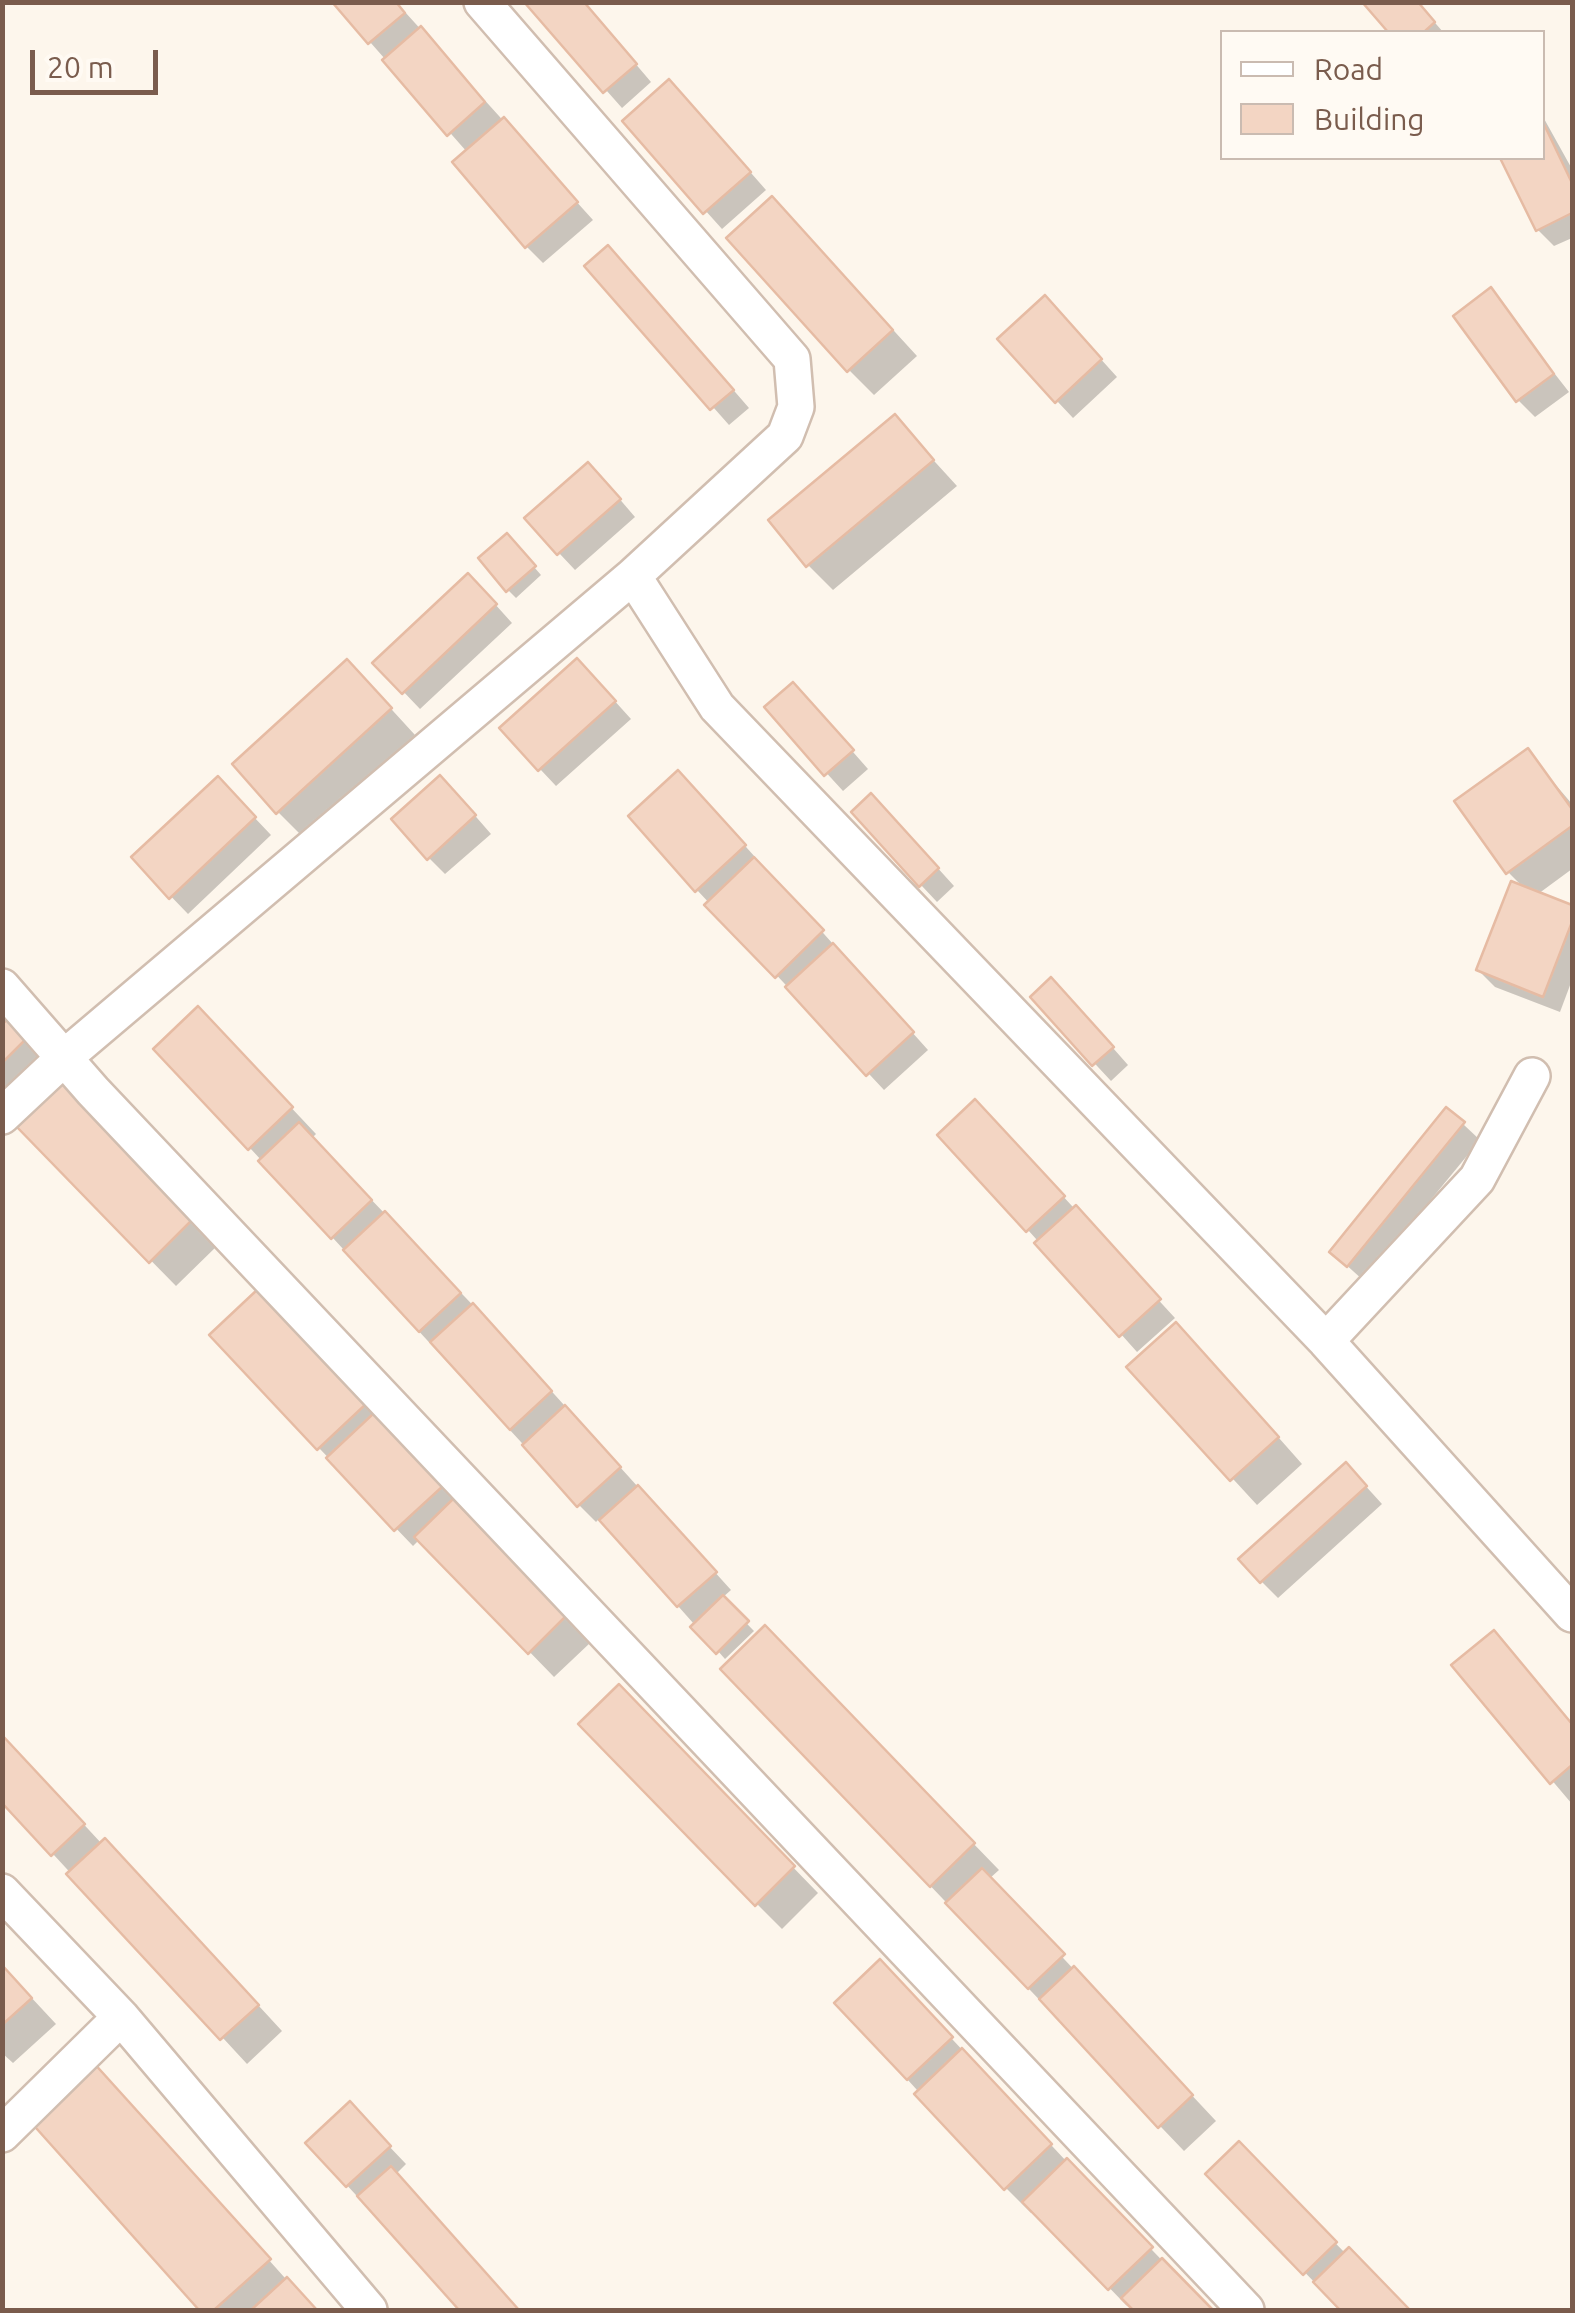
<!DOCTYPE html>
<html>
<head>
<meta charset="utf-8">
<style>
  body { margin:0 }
  #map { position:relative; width:1575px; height:2313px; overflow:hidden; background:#fdf6ec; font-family:Ubuntu,sans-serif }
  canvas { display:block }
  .frame { position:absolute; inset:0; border:5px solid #7a5c4d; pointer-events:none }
  .legend { position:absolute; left:1220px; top:30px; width:325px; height:130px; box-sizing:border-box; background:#fffaf3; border:2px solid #cabbb1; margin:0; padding:12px 18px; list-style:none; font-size:30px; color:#7a5c4d }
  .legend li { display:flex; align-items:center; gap:20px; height:50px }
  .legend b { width:50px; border:2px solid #cabbb1 }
  .scale { position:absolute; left:30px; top:50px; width:128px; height:45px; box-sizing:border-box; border:5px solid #7a5c4d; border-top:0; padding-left:12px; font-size:30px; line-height:35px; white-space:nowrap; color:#7a5c4d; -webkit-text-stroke:8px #fffaf3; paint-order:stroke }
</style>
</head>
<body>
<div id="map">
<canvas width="1575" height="2313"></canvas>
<div class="frame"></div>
<ul class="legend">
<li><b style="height:12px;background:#fff"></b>Road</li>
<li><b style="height:28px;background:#f3d5c3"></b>Building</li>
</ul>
<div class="scale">20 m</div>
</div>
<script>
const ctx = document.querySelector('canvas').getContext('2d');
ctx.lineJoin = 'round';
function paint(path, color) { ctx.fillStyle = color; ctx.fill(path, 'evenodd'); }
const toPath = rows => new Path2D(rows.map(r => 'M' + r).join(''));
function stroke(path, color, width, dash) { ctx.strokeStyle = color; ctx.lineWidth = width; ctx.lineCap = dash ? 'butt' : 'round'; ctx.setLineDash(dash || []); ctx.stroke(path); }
paint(toPath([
  [396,2,593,220,543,263,526,246,467,152,370,42],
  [528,2,583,2,651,82,622,108],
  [1366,2,1417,2,1443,32,1392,32],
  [686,99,766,190,722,229,625,121],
  [1542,115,1572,169,1572,238,1554,246,1538,230,1503,158,1542,158],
  [797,225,917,356,874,395,849,370],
  [625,265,749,408,729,425,588,266],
  [1490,291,1569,392,1535,417,1518,400],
  [1061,315,1117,377,1073,418,1057,401],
  [894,417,957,486,833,590,808,565],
  [605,482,635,517,575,570,559,553],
  [514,544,541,575,516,598,508,590],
  [485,593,512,623,420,709,376,663],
  [594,678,631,719,556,786,540,769],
  [372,688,415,735,303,837,278,812],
  [809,702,868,769,843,791,767,708],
  [1527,751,1572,804,1572,869,1538,894,1572,908,1572,980,1560,1012,1495,987,1478,970,1524,888,1508,872],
  [695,790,928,1050,884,1090,697,890],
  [457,795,491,834,445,874,429,858],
  [234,796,271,835,188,914,134,858],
  [888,813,954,886,937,902,921,885],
  [1033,997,1068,997,1128,1065,1111,1081],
  [7,1023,41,1058,2,1095,2,1028],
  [223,1035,316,1134,312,1138,490,1323,731,1590,722,1598,754,1631,725,1659,600,1518,596,1522,579,1505,250,1148],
  [58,1082,218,1245,176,1286,16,1123],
  [992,1119,1175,1318,1137,1352,1028,1230],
  [1463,1124,1480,1140,1364,1281,1332,1252],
  [283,1317,590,1643,554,1677,420,1539,413,1546,319,1448],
  [1201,1350,1302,1464,1257,1505,1130,1367],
  [1362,1482,1382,1504,1278,1598,1261,1581],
  [1494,1633,1572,1723,1572,1804,1455,1666],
  [790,1654,999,1870,989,1879,1216,2121,1184,2151,723,1669],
  [619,1688,818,1893,782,1929,757,1904],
  [13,1748,102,1844,130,1866,282,2031,247,2064,53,1854],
  [2,1966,56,2024,13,2063,2,2053],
  [896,1979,1067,2162,1210,2310,1136,2310,1126,2305,1034,2210,1031,2213,1006,2188,838,2003],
  [117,2090,293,2287,317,2310,203,2310,31,2119],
  [366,2122,406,2164,396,2174,519,2310,462,2310,308,2143],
  [1239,2144,1346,2254,1349,2251,1407,2310,1343,2310,1322,2290,1209,2174]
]), '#0003');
const building = toPath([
  [332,2,396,2,405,13,368,44,332,2],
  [524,2,584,2,637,64,603,93,524,2],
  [1362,2,1418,2,1435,22,1424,32,1388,32,1362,2],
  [421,26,485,102,447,136,382,60,421,26],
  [669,79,751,172,703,214,622,121,669,79],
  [504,117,578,202,525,248,452,162,504,117],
  [1542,120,1572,183,1572,213,1536,231,1500,158,1542,158,1542,120],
  [772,196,893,330,847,372,726,238,772,196],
  [608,245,734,390,710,410,584,266,608,245],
  [1491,287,1554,374,1516,402,1453,316,1491,287],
  [1045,295,1102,359,1055,403,997,339,1045,295],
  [895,414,934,460,806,567,768,520,895,414],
  [588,462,621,499,557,555,524,518,588,462],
  [507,533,536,566,506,592,478,558,507,533],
  [468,573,497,604,402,694,372,663,468,573],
  [577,658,616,701,538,771,499,728,577,658],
  [347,659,392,708,276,814,232,764,347,659],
  [793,682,854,750,824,776,764,707,793,682],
  [1528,748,1572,809,1572,826,1506,874,1454,801,1528,748],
  [678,770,746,845,695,892,628,816,678,770],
  [440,775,476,815,427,860,391,819,440,775],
  [218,776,256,817,169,899,131,857,218,776],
  [871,793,939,868,919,887,851,812,871,793],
  [754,857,824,930,775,978,704,905,754,857],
  [1511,881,1572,905,1572,922,1543,997,1476,970,1511,881],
  [833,943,914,1032,866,1076,785,987,833,943],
  [1051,977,1114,1047,1092,1066,1030,997,1051,977],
  [198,1006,293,1107,248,1150,153,1049,198,1006],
  [7,1020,26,1039,2,1063,2,1024,7,1020],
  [58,1079,194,1218,149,1263,13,1123,58,1079],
  [975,1099,1065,1196,1026,1232,937,1135,975,1099],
  [1446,1107,1465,1122,1347,1267,1329,1252,1446,1107],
  [299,1122,372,1200,331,1239,258,1161,299,1122],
  [1076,1205,1161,1299,1119,1337,1034,1243,1076,1205],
  [385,1211,461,1293,419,1332,343,1250,385,1211],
  [258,1289,366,1404,317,1450,209,1335,258,1289],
  [473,1303,552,1391,510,1430,430,1342,473,1303],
  [1176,1322,1279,1437,1230,1481,1126,1367,1176,1322],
  [565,1405,621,1467,577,1507,522,1445,565,1405],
  [374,1413,443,1486,394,1531,326,1458,374,1413],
  [1346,1462,1367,1486,1260,1583,1238,1559,1346,1462],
  [638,1485,717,1572,677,1607,599,1520,638,1485],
  [453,1499,566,1616,528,1654,414,1537,453,1499],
  [723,1595,749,1621,716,1654,690,1627,723,1595],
  [765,1625,975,1843,930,1887,720,1669,765,1625],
  [1494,1630,1572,1724,1572,1765,1550,1784,1451,1665,1494,1630],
  [619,1684,795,1866,755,1906,578,1724,619,1684],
  [2,1735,85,1824,51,1856,2,1803,2,1735],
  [105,1838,259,2005,220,2040,66,1874,105,1838],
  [982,1868,1065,1954,1028,1989,945,1903,982,1868],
  [880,1959,953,2037,907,2080,834,2003,880,1959],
  [2,1965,32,1998,2,2025,2,1965],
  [1074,1966,1193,2095,1158,2128,1039,1999,1074,1966],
  [962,2048,1052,2144,1004,2190,914,2094,962,2048],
  [92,2061,271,2259,214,2310,199,2310,28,2119,92,2061],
  [350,2101,391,2146,346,2187,305,2143,350,2101],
  [1239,2141,1337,2242,1303,2275,1205,2174,1239,2141],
  [1067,2158,1153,2247,1108,2290,1022,2202,1067,2158],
  [391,2166,519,2310,459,2310,357,2196,391,2166],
  [1349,2247,1410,2310,1340,2310,1313,2282,1349,2247],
  [1162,2258,1213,2310,1133,2310,1121,2298,1162,2258],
  [287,2277,317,2310,251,2310,287,2277]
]);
paint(building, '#f3d5c3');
stroke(building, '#e6bba3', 2.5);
const street = toPath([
  [633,576,717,707,1326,1341,1572,1614],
  [2,987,93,1091,1246,2310],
  [2,1116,66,1056,633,576,785,436,796,407,792,359,482,2],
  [1326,1341,1477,1179,1532,1076],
  [2,1892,121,2017,369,2310],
  [2,2134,121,2017]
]);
stroke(street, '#d1beb0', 40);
stroke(street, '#fff', 35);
</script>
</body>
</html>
